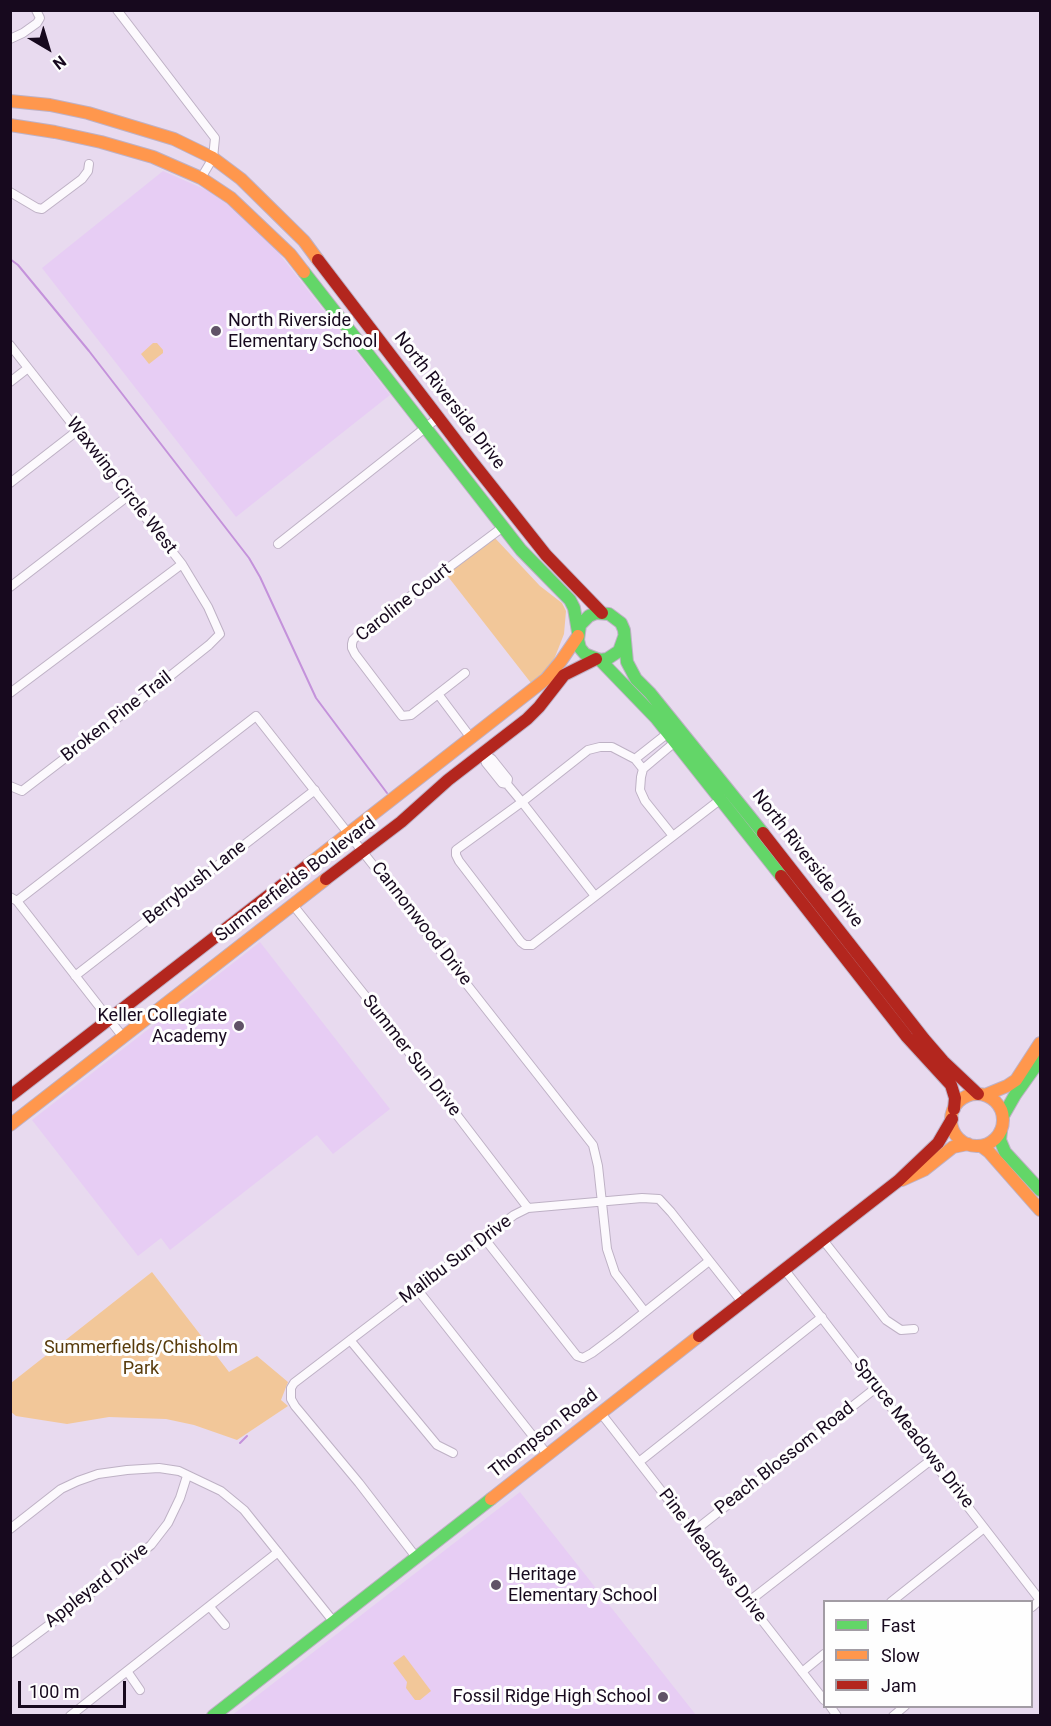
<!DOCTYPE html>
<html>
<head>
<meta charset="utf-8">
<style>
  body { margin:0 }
  #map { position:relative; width:1051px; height:1726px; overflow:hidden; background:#e8daef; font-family:Roboto,sans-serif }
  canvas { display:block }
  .frame { position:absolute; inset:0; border:12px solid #17091e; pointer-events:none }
  .legend { position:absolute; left:823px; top:1600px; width:210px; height:108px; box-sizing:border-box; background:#fefefe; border:2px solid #a29ca4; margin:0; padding:8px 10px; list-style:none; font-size:18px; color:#17091e }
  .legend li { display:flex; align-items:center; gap:12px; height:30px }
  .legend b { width:30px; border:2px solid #a29ca4 }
  .north { position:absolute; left:18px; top:18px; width:60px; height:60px; -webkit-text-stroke:4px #fefefe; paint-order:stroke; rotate:142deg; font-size:16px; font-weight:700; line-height:24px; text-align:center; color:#17091e }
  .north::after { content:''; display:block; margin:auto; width:21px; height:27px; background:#17091e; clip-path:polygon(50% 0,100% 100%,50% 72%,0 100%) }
  .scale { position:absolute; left:18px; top:1681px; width:108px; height:27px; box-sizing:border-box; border:3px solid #17091e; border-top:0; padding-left:8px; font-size:18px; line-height:21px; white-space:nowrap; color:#17091e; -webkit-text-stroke:4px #fefefe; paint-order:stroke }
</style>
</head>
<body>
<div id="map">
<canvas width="1051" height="1726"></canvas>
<div class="frame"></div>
<ul class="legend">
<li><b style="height:8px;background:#63d668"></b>Fast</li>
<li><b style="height:8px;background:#ff974d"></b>Slow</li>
<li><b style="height:8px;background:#b3261e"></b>Jam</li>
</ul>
<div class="north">N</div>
<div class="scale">100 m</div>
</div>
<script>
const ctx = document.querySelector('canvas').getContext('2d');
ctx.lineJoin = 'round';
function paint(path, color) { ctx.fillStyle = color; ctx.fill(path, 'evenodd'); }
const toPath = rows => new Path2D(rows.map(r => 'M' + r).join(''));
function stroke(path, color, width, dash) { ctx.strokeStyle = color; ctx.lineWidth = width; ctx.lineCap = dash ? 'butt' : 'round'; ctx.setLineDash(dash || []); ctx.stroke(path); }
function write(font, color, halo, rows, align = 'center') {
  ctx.font = font + ' Roboto,sans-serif'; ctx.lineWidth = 6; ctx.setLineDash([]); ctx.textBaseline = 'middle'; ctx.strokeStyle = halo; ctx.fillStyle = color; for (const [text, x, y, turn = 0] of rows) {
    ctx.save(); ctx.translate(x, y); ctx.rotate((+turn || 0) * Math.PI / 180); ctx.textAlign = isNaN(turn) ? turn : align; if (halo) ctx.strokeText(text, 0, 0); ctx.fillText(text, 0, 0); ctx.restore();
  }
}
paint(toPath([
  [163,171,211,192,244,217,270,242,390,395,236,517,42,268],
  [260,942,390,1109,333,1154,317,1135,170,1250,161,1238,138,1256,32,1120],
  [520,1492,696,1715,231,1716]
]), '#e7cdf4');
paint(toPath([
  [153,343,157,343,163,350,163,353,149,364,141,354],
  [494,537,540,586,562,603,566,611,564,634,555,657,546,672,531,683,446,574],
  [152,1272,229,1372,257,1356,288,1382,281,1400,288,1406,237,1440,194,1425,166,1419,109,1417,67,1424,16,1416,11,1412,11,1383],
  [404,1655,431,1691,420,1700,415,1700,406,1688,407,1682,393,1663]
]), '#f2c799');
stroke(toPath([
  [10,259,18,265,89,351,249,558,260,577,316,698,387,793],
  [240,1443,247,1436]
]), '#c492db', 2);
const street = toPath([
  [117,10,215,138,213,158,201,178],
  [10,39,23,33,37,23,40,18,36,10],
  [10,192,37,208,42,209,82,179,88,171,89,164],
  [10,345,182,564,208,607,220,634,209,645,120,716,22,791,10,786],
  [10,382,28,368],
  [10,483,77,431],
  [278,544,439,417],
  [10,587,128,496],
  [465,673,411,715,402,716,355,654,352,648,352,644,353,640,357,636,503,527],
  [10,693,182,564],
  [438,694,471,738],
  [483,753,492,759,508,779,507,784,522,802,456,850,456,855,459,861,521,942,525,945,532,945,721,799],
  [483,753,486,763,502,783,507,784],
  [635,759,668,733],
  [673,836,645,801,640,790,641,777,643,769,675,742],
  [595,896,522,802,588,750,600,747,612,747,635,759,643,769],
  [10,897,17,901,123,1037],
  [17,901,256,716,593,1145,598,1166,607,1249,615,1273,645,1312],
  [293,905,375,1008,528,1208],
  [75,976,315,790],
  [484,1238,577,1356,583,1358,592,1353,616,1335,709,1261],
  [823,1240,886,1320,901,1330,914,1329],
  [784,1269,1040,1600,1032,1607],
  [417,1289,547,1454],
  [350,1340,437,1445,453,1453],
  [600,1412,824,1700],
  [639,1462,822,1317],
  [10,1529,61,1489,78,1481,98,1474,127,1470,159,1468,179,1471,221,1491,244,1510,333,1621],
  [693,1532,877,1387],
  [416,1557,359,1483,295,1406,291,1399,291,1388,294,1383,514,1215,528,1208,642,1198,659,1199,671,1212,742,1302],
  [748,1602,931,1460],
  [891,1602,984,1528],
  [210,1607,225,1625],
  [10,1654,81,1601,151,1545,168,1523,180,1498,187,1476],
  [127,1671,140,1690],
  [802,1672,824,1654],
  [830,1706,837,1716],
  [70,1716,278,1552],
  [893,1716,905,1706]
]);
const fast = toPath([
  [304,272,521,550,570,600,574,608,578,632],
  [624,637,619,651,607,659,600,660,585,654,580,648,578,640,580,625,589,616,596,613,609,614,621,623,624,630,627,662,636,679,650,693,763,833],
  [600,660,656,718,781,876],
  [1003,1116,1015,1095,1040,1060],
  [1001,1131,1000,1140,1005,1152,1040,1190],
  [213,1716,491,1499]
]);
const slow = toPath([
  [10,101,50,105,88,113,174,139,213,158,241,179,304,241,318,260],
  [10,125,55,132,101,142,153,157,201,178,231,198,290,254,304,272],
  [308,865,546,679,561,661,578,636],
  '951 1120a26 26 0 1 1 52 0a26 26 0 1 1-52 0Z',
  [985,1095,1007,1086,1016,1080,1040,1043],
  [10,1125,326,879],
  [981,1146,989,1152,1040,1210],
  [902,1180,924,1170,953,1147,968,1144],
  [491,1499,699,1336]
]);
const jam = toPath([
  [318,260,470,459,546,555,602,613],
  [763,833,924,1039,943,1061,978,1094],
  [781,876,907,1037,951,1085,955,1098,954,1109],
  [326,879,401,822,448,780,527,719,539,707,564,675,596,659],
  [10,1096,308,865],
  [699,1336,898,1181,938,1143,952,1119]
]);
stroke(street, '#beb1c5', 10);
stroke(fast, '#beb1c5', 14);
stroke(slow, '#beb1c5', 14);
stroke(jam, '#beb1c5', 14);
stroke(street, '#fcf9fd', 8);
stroke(fast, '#63d668', 12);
stroke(slow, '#ff974d', 12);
stroke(jam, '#b3261e', 12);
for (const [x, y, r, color] of [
  [216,331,6,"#605267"],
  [239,1026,6,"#605267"],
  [496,1585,6,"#605267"],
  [663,1697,6,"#605267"]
]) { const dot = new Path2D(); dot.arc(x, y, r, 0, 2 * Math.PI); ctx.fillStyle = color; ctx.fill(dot); stroke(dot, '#fefefe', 2); }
write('18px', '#17091e', '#fefefe', [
  ["North Riverside",228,321],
  ["Elementary School",228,342],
  ["Keller Collegiate",227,1016,"right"],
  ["Academy",227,1037,"right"],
  ["Heritage",508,1575],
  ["Elementary School",508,1596],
  ["Fossil Ridge High School",651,1697,"right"]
], 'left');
write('18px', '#17091e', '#fefefe', [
  ["North Riverside Drive",449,401,52],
  ["Waxwing Circle West",121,486,52],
  ["Caroline Court",404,603,-38],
  ["Broken Pine Trail",117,717,-38],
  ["North Riverside Drive",807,859,52],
  ["Summerfields Boulevard",296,880,-37],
  ["Berrybush Lane",195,883,-38],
  ["Cannonwood Drive",421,924,52],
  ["Summer Sun Drive",411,1056,52],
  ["Malibu Sun Drive",456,1260,-37],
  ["Thompson Road",544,1434,-38],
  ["Spruce Meadows Drive",913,1434,52],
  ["Peach Blossom Road",785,1459,-38],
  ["Pine Meadows Drive",712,1556,52],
  ["Appleyard Drive",97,1586,-38]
]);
write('18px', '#583b0b', '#fefefe', [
  ["Summerfields/Chisholm",141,1348],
  ["Park",141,1369]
]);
</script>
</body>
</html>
